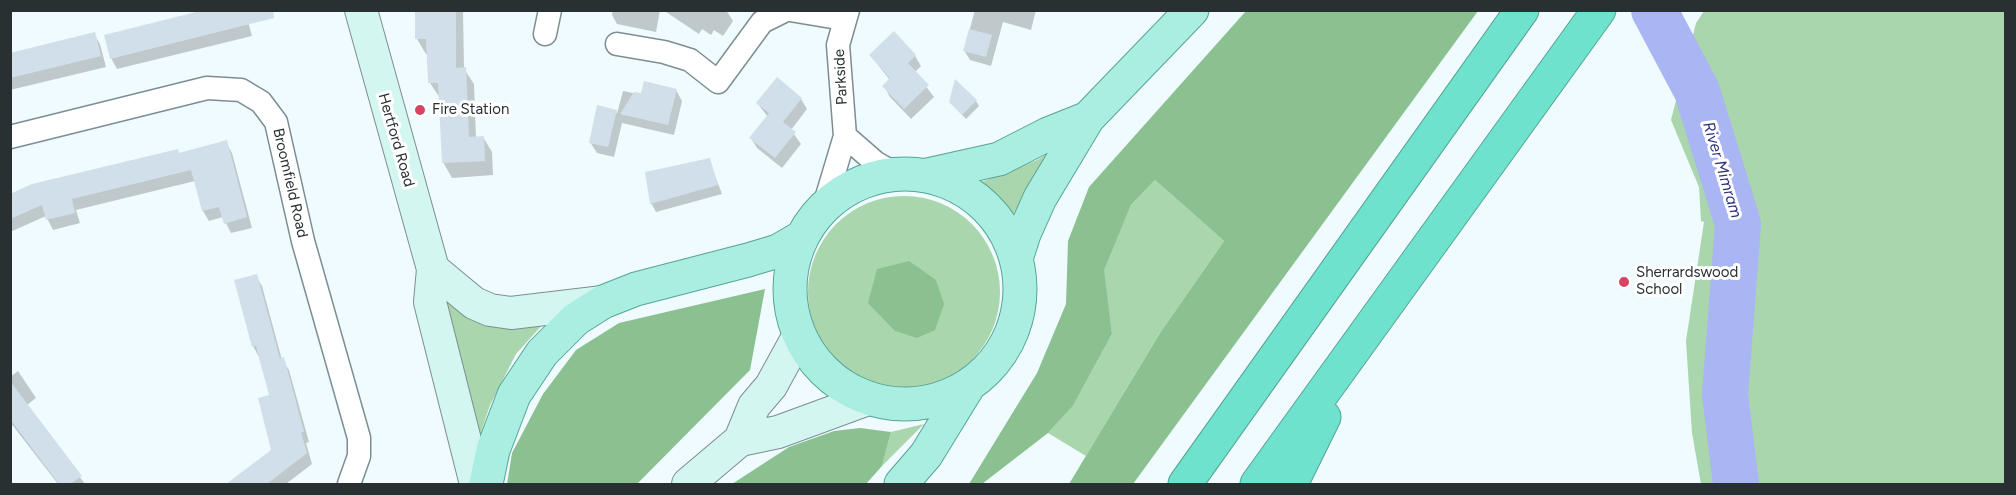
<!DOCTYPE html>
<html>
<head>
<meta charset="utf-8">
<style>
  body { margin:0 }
  #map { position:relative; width:2016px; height:495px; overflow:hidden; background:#effbfe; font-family:Figtree,sans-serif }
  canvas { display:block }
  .frame { position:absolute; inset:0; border:12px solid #283032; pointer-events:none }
</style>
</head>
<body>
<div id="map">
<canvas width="2016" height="495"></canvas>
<div class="frame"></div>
</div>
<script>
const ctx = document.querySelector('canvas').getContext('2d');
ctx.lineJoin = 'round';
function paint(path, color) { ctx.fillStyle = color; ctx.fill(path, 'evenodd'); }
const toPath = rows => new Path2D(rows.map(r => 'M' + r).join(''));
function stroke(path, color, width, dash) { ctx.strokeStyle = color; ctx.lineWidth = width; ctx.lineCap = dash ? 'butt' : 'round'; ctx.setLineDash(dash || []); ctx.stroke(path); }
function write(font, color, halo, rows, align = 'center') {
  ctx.font = font + ' Figtree,sans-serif'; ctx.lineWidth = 6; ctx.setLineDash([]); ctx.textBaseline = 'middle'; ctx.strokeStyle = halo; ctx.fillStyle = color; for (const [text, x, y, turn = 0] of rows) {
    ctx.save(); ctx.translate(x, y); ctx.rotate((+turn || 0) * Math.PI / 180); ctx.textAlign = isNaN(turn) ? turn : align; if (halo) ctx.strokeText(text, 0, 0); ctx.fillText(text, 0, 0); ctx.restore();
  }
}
paint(toPath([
  [1704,11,2005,11,2005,484,1701,484,1692,433,1686,341,1704,222,1701,221,1699,187,1671,120,1696,23],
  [1054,150,1012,216,990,191,979,183,1037,160],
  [1155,180,1224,241,1160,333,1086,456,1048,433,1073,406,1112,334,1103,270,1131,205],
  '808 292a96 96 0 1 1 192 0a96 96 0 1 1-192 0Z',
  [445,296,543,324,516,354,490,405,477,444,442,301],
  [924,424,882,466,891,432]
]), '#a9d6ad');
paint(toPath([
  [1246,11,1478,11,1133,484,1069,484,1160,333,1224,241,1155,180,1131,205,1104,270,1112,334,1073,406,1048,433,982,484,969,484,1037,373,1066,304,1068,241,1089,187],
  [909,261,936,280,944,304,935,330,917,338,895,331,868,303,877,269],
  [765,289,750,370,637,484,507,484,512,453,543,394,576,350,619,323],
  [860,428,891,432,882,466,866,484,732,484,789,447,834,431]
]), '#8bc191');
paint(toPath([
  [416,10,463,10,464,69,474,84,476,138,483,137,492,152,493,175,452,178,443,162,440,98,430,83,428,54,426,54,417,39],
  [613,10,660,10,656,32,617,24,612,15],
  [663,10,726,10,733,21,723,36,714,30,711,35,702,29,699,34],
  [975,10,1036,10,1031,30,1003,22,991,66,970,60,964,50],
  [246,14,252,36,117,69,111,58],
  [94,34,100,44,106,67,10,90,10,54],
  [870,55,915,56,921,66,915,72,934,97,911,119,890,97,884,86,890,80],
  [676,90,682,101,674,135,622,123,614,157,597,153,590,142,616,111,617,114,623,91,642,95],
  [801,99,807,109,791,130,801,144,782,168,757,148,751,138,768,117,758,104],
  [976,101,979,106,966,119,950,102],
  [226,142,232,153,252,228,231,233,223,217,209,221,203,211,195,181,76,210,80,223,53,230,46,216,10,232,10,195],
  [709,160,722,194,656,212,651,203],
  [256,276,262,286,282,360,289,370,309,442,306,443,312,464,286,484,229,484,273,450,270,396,259,357,253,346],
  [18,371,36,398,27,405,85,484,58,484,10,422,10,377]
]), '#0003');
stroke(toPath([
  [1654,10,1697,91,1738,224,1725,394,1736,484]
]), '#aab5f4', 46);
paint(toPath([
  [204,10,273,10,274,18,110,59,104,35],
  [415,10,456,10,456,68,466,67,469,137,484,136,485,161,442,163,438,83,428,83,426,39,415,39],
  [969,29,992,35,986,57,963,51],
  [894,31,916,55,908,63,929,85,904,109,882,86,890,78,869,55],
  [95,32,101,56,10,78,10,53],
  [777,77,802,98,783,122,796,132,775,158,749,138,769,113,756,103],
  [955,79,977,100,962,115,949,102],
  [644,81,677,89,668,125,620,114,634,92,641,93],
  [597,105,617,110,608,147,589,143],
  [227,140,247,217,224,224,219,207,202,211,191,170,72,199,75,213,46,220,42,205,10,219,10,194,32,184,178,149,179,153],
  [710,158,718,185,650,204,645,172],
  [257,274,280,359,284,357,304,432,301,432,307,453,267,484,226,484,271,450,258,398,269,395,256,346,252,347,234,280],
  [10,381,82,476,70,484,59,484,10,419]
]), '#d1dfea');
const street = toPath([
  [790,10,844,19],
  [545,34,550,10],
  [617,44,664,52,690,60,718,82,762,22,786,10],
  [845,136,876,163,896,174],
  [10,137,207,88,241,90,261,102,276,122,303,241,359,438,359,456,349,484],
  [824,206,845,136,838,45,848,10]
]);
const secondary = toPath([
  [361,10,433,269,430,302,476,484],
  [433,269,474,303,490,310,511,313,603,302],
  [740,440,778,432,868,399],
  [688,484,740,440,754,406,771,386,799,335]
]);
const primary = toPath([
  '790 289a115 115 0 1 1 230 0a115 115 0 1 1-230 0Z',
  [927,175,999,159,1048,134,1088,118],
  [1016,259,1024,234,1040,198,1088,118,1192,10],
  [486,484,493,450,514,395,542,353,576,319,603,302,636,289,748,260,778,251,802,237],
  [901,484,926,455,969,385]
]);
const highway = toPath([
  [1185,484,1522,10],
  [1257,484,1599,10],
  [1291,484,1324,417]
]);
stroke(street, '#7c8e92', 25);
stroke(secondary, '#7c8e92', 34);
stroke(primary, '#56a497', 35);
stroke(highway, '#56a497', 35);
stroke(street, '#fff', 22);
stroke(secondary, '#d4f6f0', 32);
stroke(primary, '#a9eee1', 33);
stroke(highway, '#6fe2cd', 33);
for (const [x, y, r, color] of [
  [420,110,6,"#d54562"],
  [1624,282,6,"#d54562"]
]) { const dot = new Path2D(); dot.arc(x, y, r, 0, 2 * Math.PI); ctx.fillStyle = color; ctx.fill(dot); stroke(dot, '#fff', 2); }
write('15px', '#283032', '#fff', [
  ["Parkside",841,77,-93],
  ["Hertford Road",396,140,74],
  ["Broomfield Road",290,183,77]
]);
write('15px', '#283032', '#fff', [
  ["Fire Station",432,110],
  ["Sherrardswood",1636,273],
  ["School",1636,290]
], 'left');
write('italic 16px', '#2e327a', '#fff', [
  ["River Mimram",1722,170,73]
]);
</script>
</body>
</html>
